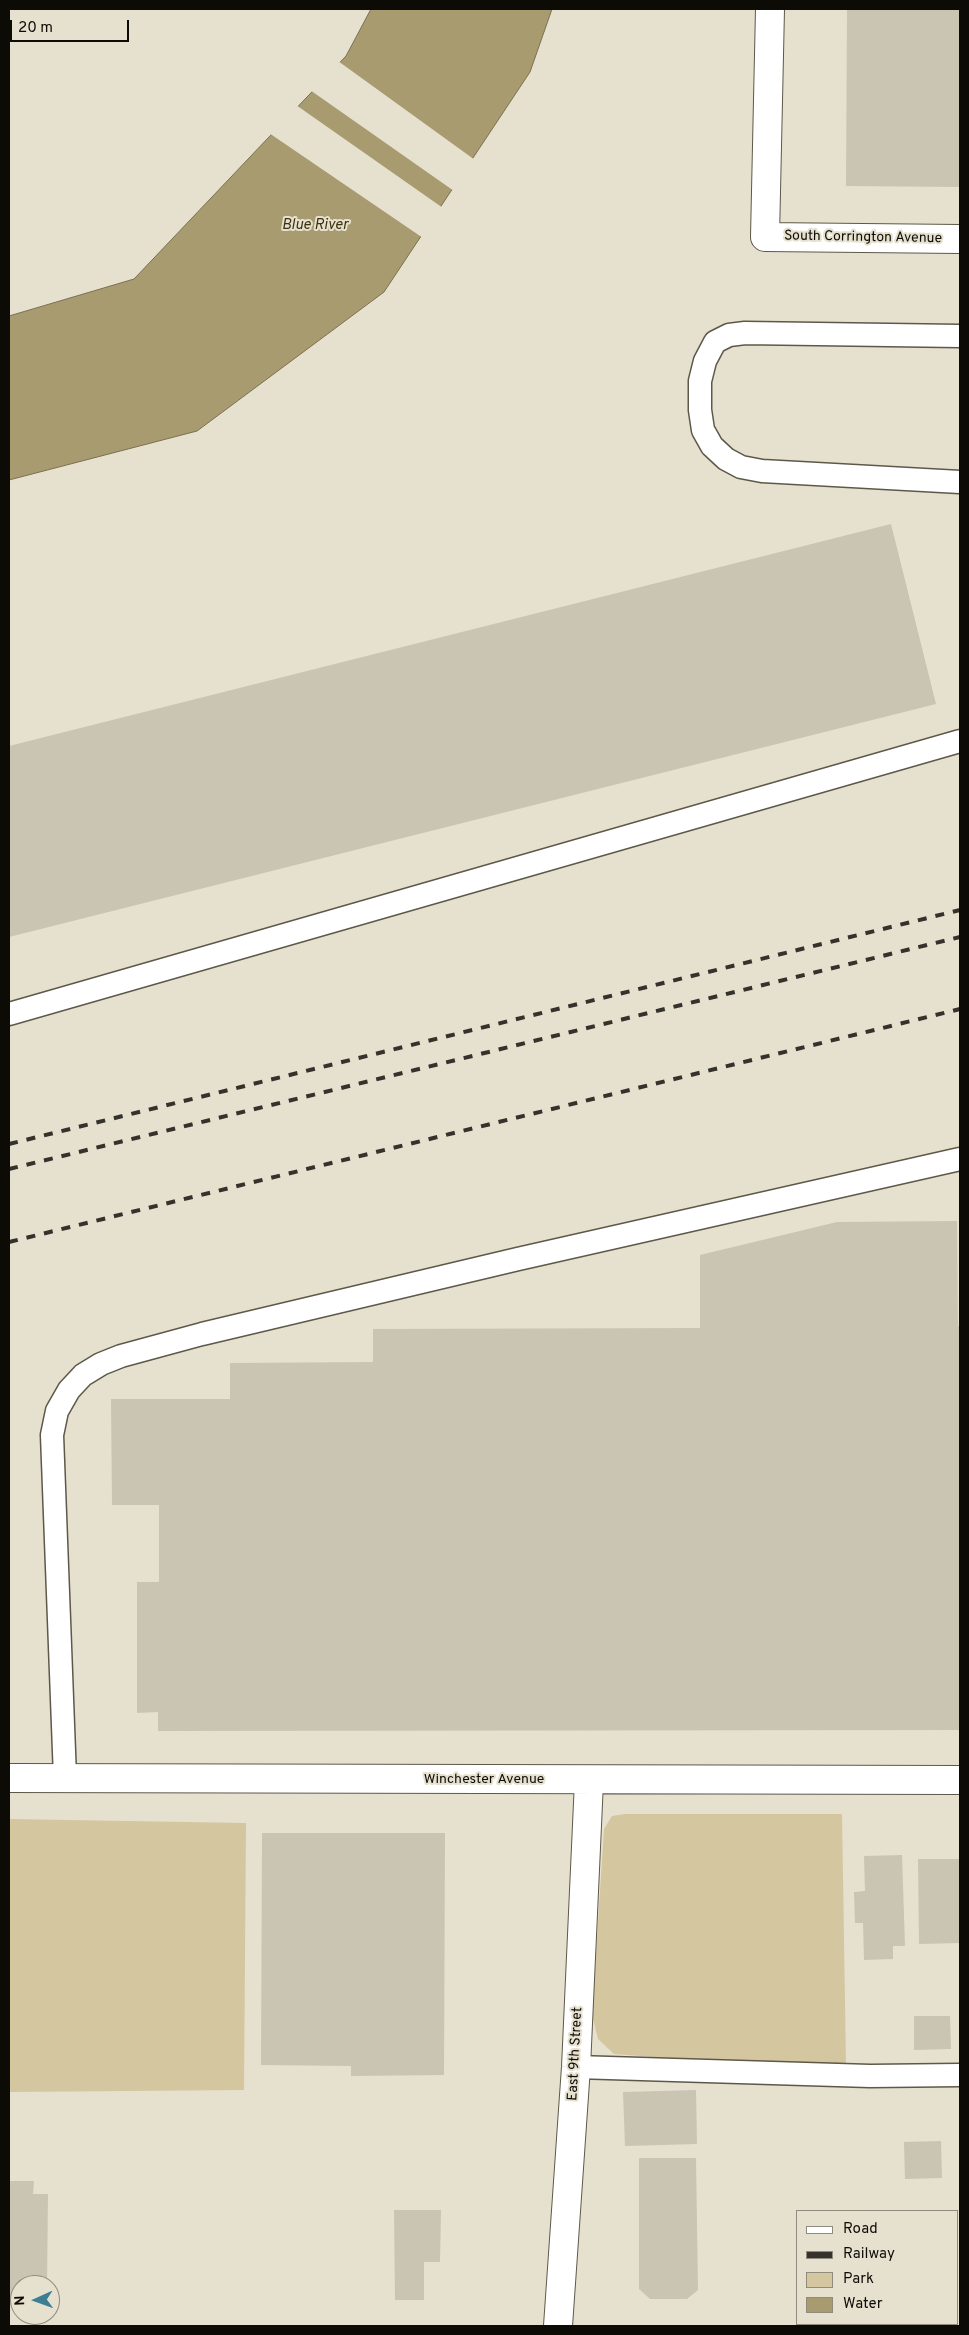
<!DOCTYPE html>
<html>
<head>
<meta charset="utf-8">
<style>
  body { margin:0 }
  #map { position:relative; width:969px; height:2335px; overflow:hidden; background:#e6e0cf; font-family:Overpass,sans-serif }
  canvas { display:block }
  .frame { position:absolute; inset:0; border:10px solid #0d0b06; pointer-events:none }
  .legend { position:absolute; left:796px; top:2210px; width:162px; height:115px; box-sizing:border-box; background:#e6e0cf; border:1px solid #8f8b7f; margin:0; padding:6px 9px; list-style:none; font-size:15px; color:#0d0b06 }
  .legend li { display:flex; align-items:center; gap:10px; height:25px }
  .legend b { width:25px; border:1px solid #8f8b7f }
  .north { position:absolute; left:10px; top:2275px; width:50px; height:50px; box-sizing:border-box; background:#e6e0cf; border:1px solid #8f8b7f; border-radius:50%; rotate:268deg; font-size:14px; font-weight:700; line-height:20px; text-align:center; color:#0d0b06 }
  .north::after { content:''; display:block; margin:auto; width:18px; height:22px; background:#3e7e92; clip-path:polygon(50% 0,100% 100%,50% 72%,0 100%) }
  .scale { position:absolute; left:10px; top:20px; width:119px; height:22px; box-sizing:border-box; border:2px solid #0d0b06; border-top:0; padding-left:6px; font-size:15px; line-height:18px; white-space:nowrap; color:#0d0b06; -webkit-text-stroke:4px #e6e0cf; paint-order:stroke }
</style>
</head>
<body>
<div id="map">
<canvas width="969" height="2335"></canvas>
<div class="frame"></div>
<ul class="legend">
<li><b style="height:6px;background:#fff"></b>Road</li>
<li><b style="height:6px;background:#34322a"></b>Railway</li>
<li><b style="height:14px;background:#d4c79f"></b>Park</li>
<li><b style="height:14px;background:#a99b70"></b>Water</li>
</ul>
<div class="north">N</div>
<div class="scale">20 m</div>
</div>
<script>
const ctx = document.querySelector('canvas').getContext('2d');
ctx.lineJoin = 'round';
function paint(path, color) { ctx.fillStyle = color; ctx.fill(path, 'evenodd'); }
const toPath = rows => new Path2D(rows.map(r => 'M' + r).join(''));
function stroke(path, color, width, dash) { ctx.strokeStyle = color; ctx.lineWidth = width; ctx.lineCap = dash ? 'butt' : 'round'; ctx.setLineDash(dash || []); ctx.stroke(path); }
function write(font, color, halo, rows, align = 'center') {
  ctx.font = font + ' Overpass,sans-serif'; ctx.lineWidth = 4; ctx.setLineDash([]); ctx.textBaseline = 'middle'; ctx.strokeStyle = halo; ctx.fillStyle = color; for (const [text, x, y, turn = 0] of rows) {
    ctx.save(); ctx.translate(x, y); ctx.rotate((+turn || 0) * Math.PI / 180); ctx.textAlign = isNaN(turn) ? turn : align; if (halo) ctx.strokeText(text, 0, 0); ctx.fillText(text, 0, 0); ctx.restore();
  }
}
paint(toPath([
  [625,1814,842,1814,846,2065,718,2062,614,2054,598,2039,592,2015,604,1829,612,1816],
  [9,1819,246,1823,244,2090,9,2092]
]), '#d4c79f');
const water = toPath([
  [371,9,552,9,530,72,384,292,197,431,9,480,9,316,134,279,346,56,371,9]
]);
paint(water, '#a99b70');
stroke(water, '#7a7050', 1);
paint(toPath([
  [338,61,475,160,454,191,310,90],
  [296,105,443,208,423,238,269,133]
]), '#e6e0cf');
paint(toPath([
  [847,9,960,9,960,187,846,186],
  [891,524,936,704,9,937,9,746],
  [957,1221,958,1326,960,1326,960,1730,158,1731,158,1712,137,1713,137,1582,159,1582,159,1505,112,1505,111,1399,230,1399,230,1363,373,1362,373,1329,700,1328,700,1255,837,1222],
  [262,1833,445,1833,444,2075,351,2076,351,2066,261,2065],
  [902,1855,905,1946,893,1946,893,1959,864,1960,863,1923,855,1923,854,1892,865,1891,864,1856],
  [918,1859,960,1859,960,1943,919,1944],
  [914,2016,950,2016,951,2049,914,2050],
  [696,2090,697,2144,625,2146,623,2092],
  [941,2141,942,2178,905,2179,904,2142],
  [639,2158,696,2158,698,2290,687,2299,650,2299,639,2289],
  [9,2181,34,2181,33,2194,48,2194,47,2285,20,2285,20,2305,9,2305],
  [394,2210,441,2210,440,2262,424,2262,424,2300,395,2300]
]), '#cac4b3');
const lane = toPath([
  [960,336,745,333,729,335,715,342,705,361,700,381,700,410,703,430,712,446,726,459,741,467,762,471,960,482],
  [9,1014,960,741],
  [65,1778,52,1435,57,1411,69,1390,83,1375,101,1364,121,1356,202,1334,518,1259,960,1159],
  [576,2067,870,2076,960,2075]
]);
const street = toPath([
  [770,9,765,237,960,239],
  [9,1778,960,1780],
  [558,2326,576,2067,589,1781]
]);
stroke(lane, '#5d5849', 25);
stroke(street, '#5d5849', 30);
stroke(lane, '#fff', 22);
stroke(street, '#fff', 28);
stroke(toPath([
  [9,1144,960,910],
  [9,1169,960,937],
  [9,1242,960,1009]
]), '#34322a', 4, [9, 9]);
write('14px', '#0d0b06', '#e6e0cf', [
  ["South Corrington Avenue",863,238,1],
  ["Winchester Avenue",484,1780],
  ["East 9th Street",576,2054,-87]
]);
write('italic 15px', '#3d320e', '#e6e0cf', [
  ["Blue River",315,226]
]);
</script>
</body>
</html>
